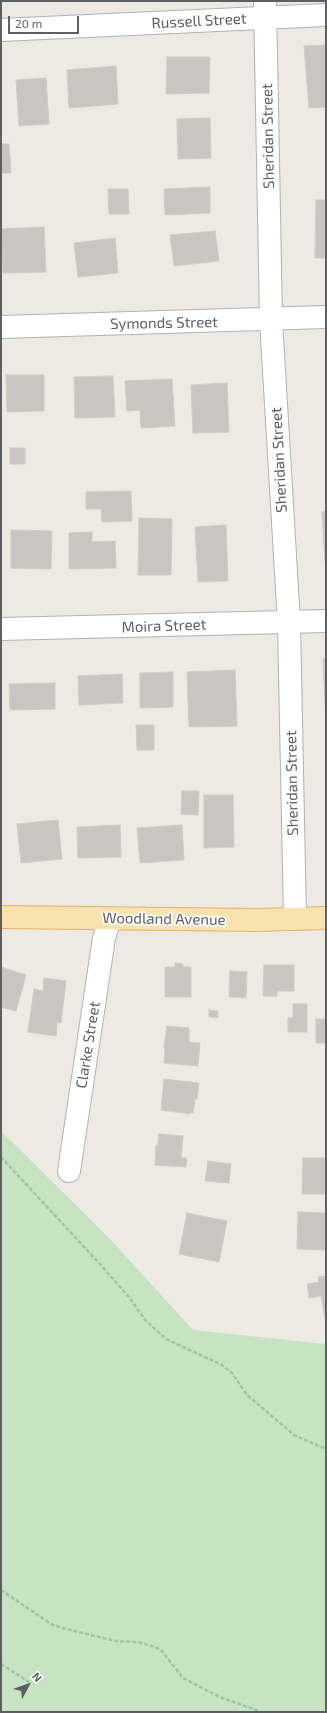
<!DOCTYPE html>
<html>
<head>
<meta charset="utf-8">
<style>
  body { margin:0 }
  #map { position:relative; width:327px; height:1713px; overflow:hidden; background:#edeae4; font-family:"Exo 2",sans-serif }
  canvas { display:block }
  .frame { position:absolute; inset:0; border:2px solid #5c6063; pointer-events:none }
  .north { position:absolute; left:8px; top:1665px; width:40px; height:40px; -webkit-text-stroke:3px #fff; paint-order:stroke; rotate:49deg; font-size:11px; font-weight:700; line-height:16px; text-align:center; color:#5c6063 }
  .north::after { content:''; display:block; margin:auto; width:14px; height:18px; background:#5c6063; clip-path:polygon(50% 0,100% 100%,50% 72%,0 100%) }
  .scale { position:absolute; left:8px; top:16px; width:71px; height:18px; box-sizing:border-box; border:2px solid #5c6063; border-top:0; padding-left:5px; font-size:12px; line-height:14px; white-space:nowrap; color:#5c6063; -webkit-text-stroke:3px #fff; paint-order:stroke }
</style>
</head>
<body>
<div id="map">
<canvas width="327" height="1713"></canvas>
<div class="frame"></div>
<div class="north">N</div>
<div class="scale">20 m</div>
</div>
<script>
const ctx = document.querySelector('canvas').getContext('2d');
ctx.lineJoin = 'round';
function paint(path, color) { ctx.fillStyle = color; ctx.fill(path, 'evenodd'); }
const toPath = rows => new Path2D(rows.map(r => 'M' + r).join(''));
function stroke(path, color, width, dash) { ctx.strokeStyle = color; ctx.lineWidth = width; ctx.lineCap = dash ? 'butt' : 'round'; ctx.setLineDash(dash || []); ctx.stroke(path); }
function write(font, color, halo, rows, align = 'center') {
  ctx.font = font + ' "Exo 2",sans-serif'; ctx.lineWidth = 3.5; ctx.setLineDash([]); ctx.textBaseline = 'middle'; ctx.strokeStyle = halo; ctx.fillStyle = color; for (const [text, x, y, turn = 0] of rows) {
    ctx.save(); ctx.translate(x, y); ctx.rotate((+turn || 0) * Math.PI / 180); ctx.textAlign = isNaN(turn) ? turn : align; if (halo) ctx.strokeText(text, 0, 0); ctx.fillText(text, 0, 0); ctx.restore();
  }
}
paint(toPath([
  [1,1131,109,1238,193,1330,326,1344,326,1712,1,1712]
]), '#c6e3c2');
const building = toPath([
  [326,45,326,107,309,108,304,46,326,45],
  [167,57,210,57,209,93,166,94,167,57],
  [116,66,118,104,69,108,67,70,116,66],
  [46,78,49,124,19,126,16,80,46,78],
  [210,118,211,158,178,159,177,119,210,118],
  [1,144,9,144,11,173,1,173,1,144],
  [210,187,210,213,165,215,164,189,210,187],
  [108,189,128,189,129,214,109,214,108,189],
  [316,200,326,200,326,258,315,258,316,200],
  [44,227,46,272,3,273,1,229,44,227],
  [215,231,219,261,174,266,170,235,215,231],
  [115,238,118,273,78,277,74,243,115,238],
  [6,375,44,375,44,411,7,412,6,375],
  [113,376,115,417,75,418,74,377,113,376],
  [172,379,175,426,141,428,140,410,127,411,125,381,172,379],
  [227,383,229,432,193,433,191,385,227,383],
  [10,448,25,448,25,464,10,464,10,448],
  [131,491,132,521,102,522,101,509,86,509,86,492,131,491],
  [326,511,326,563,325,563,322,512,326,511],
  [139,518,172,519,171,575,138,575,139,518],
  [226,525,228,581,198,582,195,527,226,525],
  [11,530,52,531,51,569,11,568,11,530],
  [92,532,92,542,115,541,116,568,69,569,69,533,92,532],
  [323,659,326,659,326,726,323,659],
  [235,670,237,726,189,727,187,672,235,670],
  [173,672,173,707,140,708,140,673,173,672],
  [122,674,123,703,79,705,78,676,122,674],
  [55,683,55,709,10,710,9,684,55,683],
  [136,725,154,725,154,750,137,750,136,725],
  [182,791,199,791,198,815,181,814,182,791],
  [204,795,233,795,234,847,204,848,204,795],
  [58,820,62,859,21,863,17,824,58,820],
  [120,825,121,857,78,858,77,827,120,825],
  [182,825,184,860,140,863,137,828,182,825],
  [175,963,183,964,183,967,191,967,191,997,165,997,165,967,175,967,175,963],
  [264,965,294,965,294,991,277,991,277,996,263,996,264,965],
  [1,967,26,975,16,1011,1,1007,1,967],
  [230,971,247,972,246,998,229,997,230,971],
  [44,978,66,981,61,1023,57,1022,56,1036,28,1032,34,989,43,991,44,978],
  [293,1004,307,1004,307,1032,288,1032,288,1018,293,1018,293,1004],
  [209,1010,218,1011,218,1018,209,1017,209,1010],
  [316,1019,326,1019,326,1043,316,1043,316,1019],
  [167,1026,189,1028,189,1042,200,1043,198,1066,164,1063,165,1048,164,1048,167,1026],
  [164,1079,199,1083,197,1099,195,1099,193,1113,190,1112,190,1114,161,1110,164,1079],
  [159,1134,183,1136,181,1158,187,1158,186,1167,155,1165,156,1145,158,1145,159,1134],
  [303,1158,326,1158,326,1194,302,1194,303,1158],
  [208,1161,231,1164,229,1183,205,1181,208,1161],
  [298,1212,326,1213,326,1250,297,1249,298,1212],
  [187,1213,227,1221,219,1262,179,1254,187,1213],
  [326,1276,326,1324,321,1296,309,1298,307,1284,319,1282,318,1277,326,1276]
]);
paint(building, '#c9c5c0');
stroke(building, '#d1cbc2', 1);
const minor = toPath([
  [265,1,271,320,289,623,295,918],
  [1,30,326,15],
  [1,327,326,317],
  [1,629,326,621],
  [69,1171,104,938,110,919]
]);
const major = toPath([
  [1,917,257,920,326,918]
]);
stroke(minor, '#afb2b5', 24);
stroke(major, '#e6af64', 24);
stroke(toPath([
  [1,1157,99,1263,129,1297,146,1321,166,1339,222,1365,232,1373,247,1395,280,1423,294,1435,326,1449],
  [1,1590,51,1624,62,1628,116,1641,138,1642,155,1647,161,1650,183,1678,220,1697,262,1712],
  [1,1664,29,1682]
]), '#9dc6a3', 2.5, [4, 2]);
stroke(minor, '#fff', 22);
stroke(major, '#f8e2ad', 22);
write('15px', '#5c6063', '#fff', [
  ["Russell Street",199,21,-3],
  ["Sheridan Street",268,136,-91],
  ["Symonds Street",164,323,-1],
  ["Sheridan Street",279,460,-93],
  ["Moira Street",164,626,-2],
  ["Sheridan Street",292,783,-91],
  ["Woodland Avenue",164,919,1],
  ["Clarke Street",88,1045,-81]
]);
</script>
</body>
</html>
